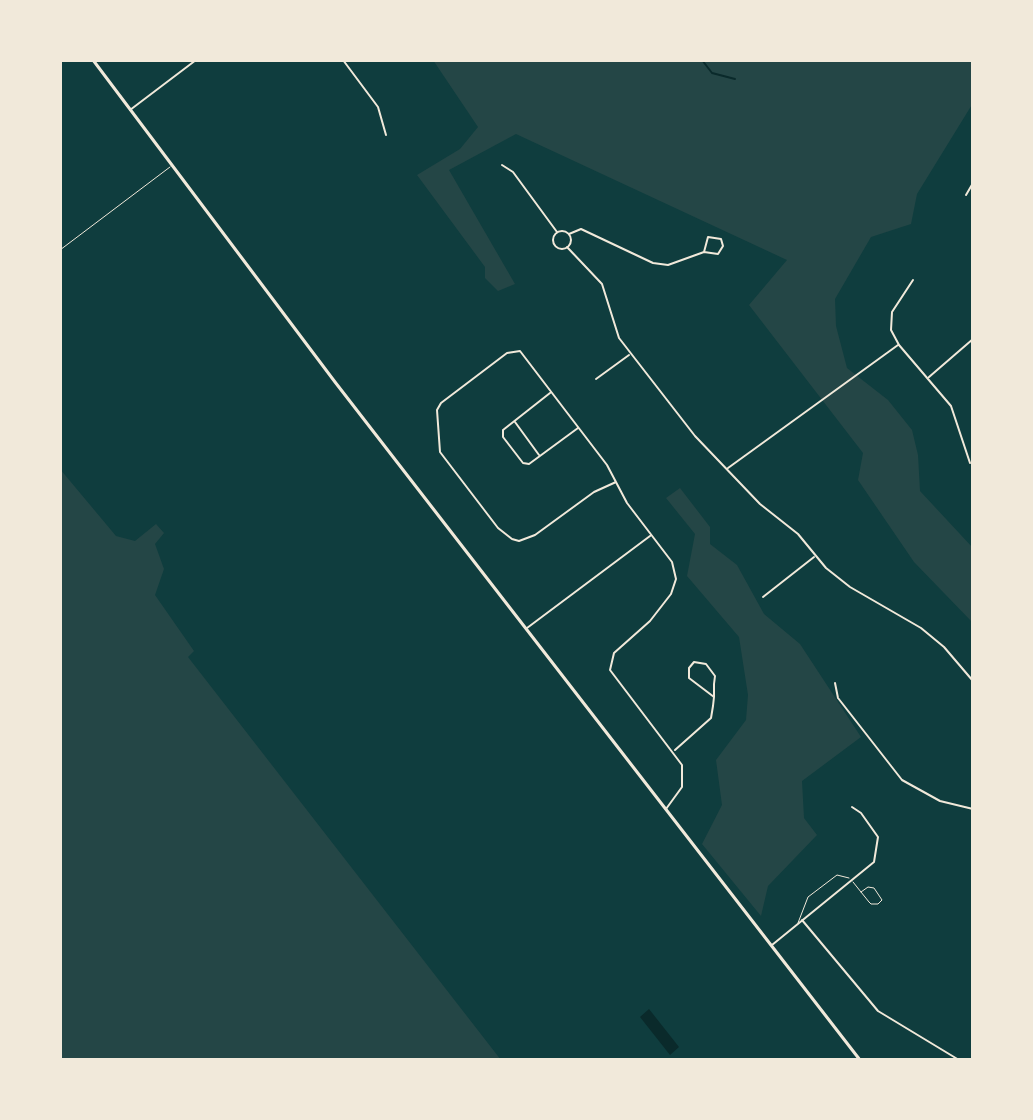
<!DOCTYPE html>
<html>
<head>
<meta charset="utf-8">
<style>
  body { margin:0 }
  #map { position:relative; width:1033px; height:1120px; overflow:hidden; background:#0f3d3e; font-family:"IBM Plex Sans",sans-serif }
  canvas { display:block }
  .frame { position:absolute; inset:0; border:62px solid #f1e9da; pointer-events:none }
</style>
</head>
<body>
<div id="map">
<canvas width="1033" height="1120"></canvas>
<div class="frame"></div>
</div>
<script>
const ctx = document.querySelector('canvas').getContext('2d');
ctx.lineJoin = 'round';
function paint(path, color) { ctx.fillStyle = color; ctx.fill(path, 'evenodd'); }
const toPath = rows => new Path2D(rows.map(r => 'M' + r).join(''));
function stroke(path, color, width, dash) { ctx.strokeStyle = color; ctx.lineWidth = width; ctx.lineCap = dash ? 'butt' : 'round'; ctx.setLineDash(dash || []); ctx.stroke(path); }
paint(toPath([
  [433,60,973,60,973,103,917,194,911,224,871,237,835,299,836,326,847,368,888,400,912,430,918,455,920,491,973,548,973,623,914,562,858,480,863,453,749,305,787,260,516,134,449,170,515,284,498,291,485,278,485,267,417,175,460,149,478,127],
  [60,469,116,536,135,541,156,524,164,533,155,544,164,569,155,595,194,651,188,657,501,1060,60,1060],
  [680,488,710,527,710,544,737,565,764,614,800,644,861,737,802,781,804,818,817,835,768,886,761,916,702,844,722,805,716,760,746,720,748,695,739,637,687,576,695,534,666,498]
]), '#244646');
paint(toPath([
  [649,1009,679,1047,670,1055,640,1017]
]), '#0a2a2b');
stroke(toPath([
  [702,60,712,73,735,79]
]), '#0a2a2b', 2);
stroke(toPath([
  [60,250,170,167],
  [853,882,869,902,871,904,878,904,882,900,874,888,868,887,861,892],
  [798,923,808,897,837,875,849,878]
]), '#f1e9da', 1);
stroke(toPath([
  [343,60,378,107,386,135],
  [130,110,196,60],
  [502,165,513,172,557,232],
  [966,195,973,183],
  '553 240a9 9 0 1 1 18 0a9 9 0 1 1-18 0Z',
  [569,234,581,229,653,263,668,265,704,252,718,254,723,246,721,239,708,237,704,252],
  [567,247,602,284,619,338,695,436,760,504,798,534,826,568,850,587,921,628,944,647,973,681],
  [913,280,892,312,891,330,899,345,951,406,970,463],
  [929,377,973,339],
  [596,379,629,355],
  [550,393,503,430,503,437,523,463,529,464,578,428],
  [515,422,539,455],
  [728,468,898,345],
  [616,482,594,492,535,535,519,541,512,539,498,528,440,452,437,410,441,403,507,353,520,351,607,465,627,503,672,562,676,579,671,594,650,621,614,653,610,670,682,765,682,787,666,809],
  [763,597,814,557],
  [527,628,650,536],
  [835,683,838,698,902,780,940,801,973,809],
  [675,750,711,718,713,706,714,697,714,684,715,676,706,664,694,662,689,668,689,678,714,697],
  [802,920,878,1011,959,1060],
  [772,945,874,862,878,837,861,813,852,807]
]), '#f1e9da', 2);
stroke(toPath([
  [93,60,335,382,860,1060]
]), '#f1e9da', 3);
</script>
</body>
</html>
